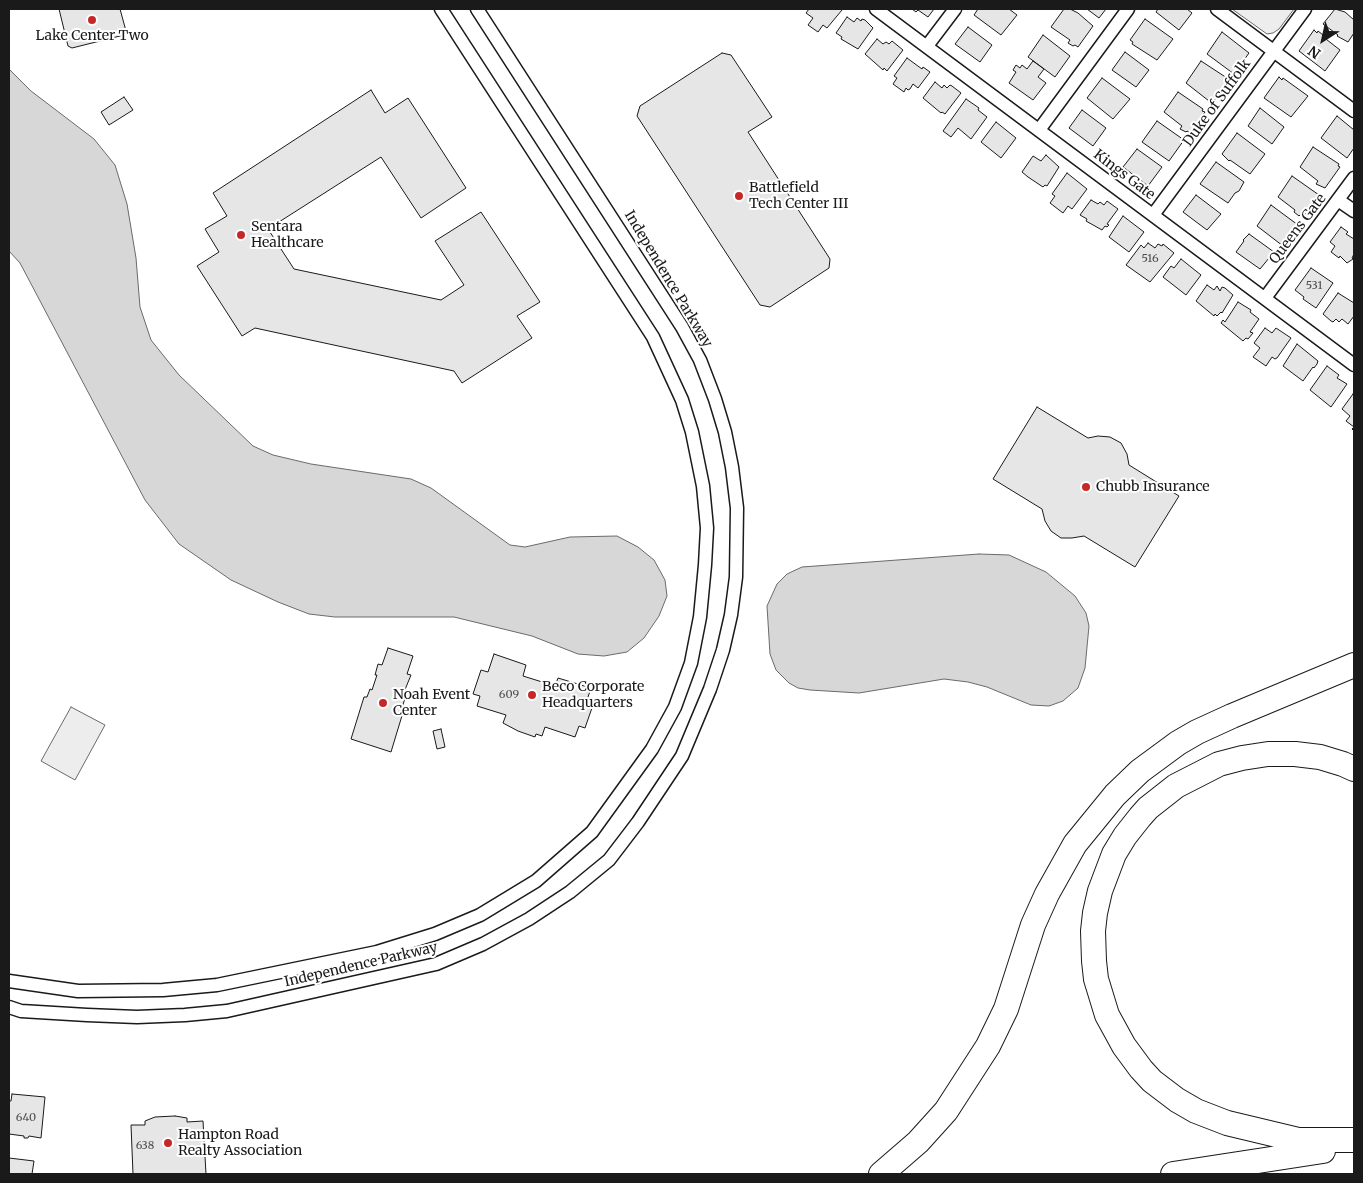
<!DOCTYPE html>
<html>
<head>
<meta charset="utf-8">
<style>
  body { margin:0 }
  #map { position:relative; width:1363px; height:1183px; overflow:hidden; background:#fff; font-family:Merriweather,serif }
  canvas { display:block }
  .frame { position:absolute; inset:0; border:10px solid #1a1a1a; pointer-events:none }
  .north { position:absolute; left:1298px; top:15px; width:50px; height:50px; -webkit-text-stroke:4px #fff; paint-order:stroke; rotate:215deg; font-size:14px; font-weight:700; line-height:20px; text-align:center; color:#1a1a1a }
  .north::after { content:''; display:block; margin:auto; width:18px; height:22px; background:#1a1a1a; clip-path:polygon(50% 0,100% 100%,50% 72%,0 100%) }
</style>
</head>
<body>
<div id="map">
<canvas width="1363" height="1183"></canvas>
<div class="frame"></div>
<div class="north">N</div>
</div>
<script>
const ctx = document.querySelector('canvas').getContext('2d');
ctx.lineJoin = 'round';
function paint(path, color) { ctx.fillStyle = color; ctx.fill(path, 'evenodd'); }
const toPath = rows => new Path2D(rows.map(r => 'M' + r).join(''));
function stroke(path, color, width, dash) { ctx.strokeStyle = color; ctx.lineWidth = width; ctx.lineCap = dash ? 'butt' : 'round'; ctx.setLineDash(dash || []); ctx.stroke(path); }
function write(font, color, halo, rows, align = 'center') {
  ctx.font = font + ' Merriweather,serif'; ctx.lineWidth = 4; ctx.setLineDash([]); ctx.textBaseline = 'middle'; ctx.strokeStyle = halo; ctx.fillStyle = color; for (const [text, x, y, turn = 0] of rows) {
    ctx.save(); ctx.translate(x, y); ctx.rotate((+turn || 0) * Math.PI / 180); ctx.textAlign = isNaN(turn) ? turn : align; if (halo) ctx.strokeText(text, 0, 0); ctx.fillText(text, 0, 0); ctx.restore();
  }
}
const built = toPath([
  [1232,9,1294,9,1279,29,1273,33,1267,34,1232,9],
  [71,707,105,725,75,780,41,761,71,707]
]);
paint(built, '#ededed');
stroke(built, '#6a6a6a', 1);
const water = toPath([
  [9,69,31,91,94,139,115,165,127,204,136,258,140,307,151,340,179,375,253,446,273,455,311,464,411,479,431,488,510,545,525,547,570,537,617,536,638,547,654,560,665,580,667,596,659,616,644,638,627,652,604,656,578,654,532,636,454,617,335,617,309,614,278,602,231,580,179,544,145,500,20,263,9,251,9,69],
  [979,554,1009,555,1046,572,1075,596,1086,613,1089,626,1085,668,1078,688,1063,701,1049,706,1031,705,987,687,968,682,944,679,859,693,810,690,798,688,789,683,776,670,770,654,767,606,777,584,787,574,802,567,979,554]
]);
paint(water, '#d7d7d7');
stroke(water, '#6a6a6a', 1);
const building = toPath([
  [59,9,120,9,126,31,124,35,72,48,68,46,59,9],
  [809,9,842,9,842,10,827,28,823,25,818,32,808,25,813,18,806,13,809,9],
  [912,9,934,9,928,17,918,10,916,12,912,9],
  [978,9,1009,9,1017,15,1001,35,974,15,978,9],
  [1064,9,1070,9,1078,13,1093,26,1078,47,1075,45,1073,46,1068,43,1070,40,1051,27,1064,9],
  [1087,9,1106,9,1099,18,1087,9],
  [1158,9,1187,9,1192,13,1179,30,1156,12,1158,9],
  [1335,9,1345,12,1354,20,1354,33,1348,42,1337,36,1338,35,1323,24,1335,9],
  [847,17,854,22,857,18,861,21,862,19,865,20,873,28,858,49,841,39,842,37,836,33,847,17],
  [1145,19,1173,39,1157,60,1132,44,1133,42,1130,40,1145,19],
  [968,27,992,45,980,62,955,44,968,27],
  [1314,30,1317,33,1318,31,1323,35,1322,36,1340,50,1325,71,1299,51,1314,30],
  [1222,32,1249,53,1234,74,1207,54,1222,32],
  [1043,35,1070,56,1055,77,1028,57,1043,35],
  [877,39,883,44,886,42,889,44,892,41,903,50,887,71,884,68,883,70,865,54,877,39],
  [1125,52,1149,70,1136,87,1112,70,1125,52],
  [722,53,731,55,772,117,748,132,830,259,829,268,770,307,760,305,637,116,640,106,722,53],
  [907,58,922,69,923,67,930,72,918,88,913,84,910,89,908,90,906,88,904,92,893,84,897,78,894,76,907,58],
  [1033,61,1044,69,1038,77,1046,83,1033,100,1009,83,1016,72,1013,70,1016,65,1020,68,1022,65,1027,69,1033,61],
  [1201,61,1227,78,1226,79,1228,81,1213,102,1210,100,1209,101,1186,83,1201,61],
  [1279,77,1282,80,1283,78,1308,96,1291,117,1264,98,1279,77],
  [1102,78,1130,99,1113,119,1087,98,1102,78],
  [935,82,942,88,944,85,947,88,950,85,952,86,961,93,945,114,942,112,941,113,923,98,935,82],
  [371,90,385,113,408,98,466,188,421,218,381,157,268,229,294,269,441,300,464,285,435,241,481,212,540,302,517,316,532,338,462,383,454,371,255,328,242,336,197,266,219,252,205,229,227,216,213,193,371,90],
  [1178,92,1203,109,1202,111,1205,112,1190,133,1187,131,1186,132,1180,129,1182,126,1164,112,1178,92],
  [124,97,133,110,109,125,101,112,124,97],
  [966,99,979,108,978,110,987,117,971,139,958,128,951,137,943,131,966,99],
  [1260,108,1284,127,1272,144,1248,126,1260,108],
  [1082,110,1106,128,1093,146,1069,128,1082,110],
  [1337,116,1354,130,1354,148,1347,158,1321,138,1337,116],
  [1157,121,1184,140,1169,161,1142,142,1157,121],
  [996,122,1016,138,1001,158,981,142,996,122],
  [1237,133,1265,154,1250,174,1230,160,1229,161,1222,154,1237,133],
  [1313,147,1339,164,1338,166,1340,167,1325,188,1316,184,1318,181,1300,167,1313,147],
  [1137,149,1162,167,1148,186,1123,167,1137,149],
  [1046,155,1059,167,1047,186,1045,185,1043,187,1028,177,1022,172,1033,156,1041,161,1046,155],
  [1216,162,1244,182,1239,191,1235,193,1228,203,1200,184,1216,162],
  [1067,173,1087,189,1072,209,1068,206,1063,213,1050,203,1055,196,1052,194,1067,173],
  [1292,176,1319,195,1304,216,1301,214,1299,216,1294,212,1295,210,1278,197,1292,176],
  [1196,195,1221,214,1207,230,1183,212,1196,195],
  [1091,200,1098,204,1100,202,1104,205,1107,201,1118,209,1107,224,1109,225,1107,227,1105,226,1102,230,1086,221,1087,219,1080,215,1091,200],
  [1271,205,1298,225,1283,246,1257,226,1271,205],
  [1123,216,1144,232,1129,252,1109,237,1123,216],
  [1341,227,1348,232,1346,234,1354,239,1354,254,1352,258,1353,259,1347,263,1340,256,1339,258,1331,252,1335,246,1330,242,1341,227],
  [1249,234,1274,252,1260,269,1236,252,1244,241,1243,240,1249,234],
  [1148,243,1155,248,1158,244,1162,246,1163,244,1174,253,1150,282,1126,265,1141,245,1144,248,1148,243],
  [1181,259,1201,275,1186,295,1163,277,1171,266,1174,268,1181,259],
  [1311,268,1333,283,1316,308,1303,299,1304,297,1295,290,1311,268],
  [1207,285,1214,290,1217,286,1220,291,1222,287,1225,288,1233,295,1222,313,1221,312,1217,316,1215,314,1214,316,1196,301,1207,285],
  [1338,293,1354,303,1354,316,1348,324,1342,319,1339,322,1336,319,1333,322,1331,321,1323,314,1338,293],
  [1238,302,1251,310,1250,312,1259,319,1250,332,1253,333,1248,339,1246,338,1243,341,1221,323,1223,320,1225,322,1238,302],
  [1265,328,1272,333,1276,328,1291,338,1277,358,1275,359,1272,357,1266,366,1253,357,1260,348,1254,343,1265,328],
  [1297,344,1318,361,1317,364,1314,368,1313,367,1303,381,1283,366,1297,344],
  [1327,366,1339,375,1337,378,1347,384,1331,407,1310,390,1327,366],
  [1353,394,1354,395,1354,431,1352,429,1354,427,1346,421,1350,416,1342,409,1353,394],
  [1037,407,1088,438,1098,436,1110,437,1121,443,1127,454,1129,465,1179,496,1135,567,1084,536,1072,538,1061,538,1051,531,1045,521,1042,509,993,479,1037,407],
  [388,648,413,656,407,674,411,675,402,697,405,698,402,708,404,709,391,752,351,739,364,697,367,697,370,689,372,690,377,675,375,675,378,664,382,665,388,648],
  [494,654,526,665,523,676,555,686,558,678,591,688,587,700,594,702,585,728,579,726,575,737,545,727,542,736,536,734,535,737,518,731,503,723,506,715,477,706,480,696,473,694,481,670,488,672,494,654],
  [441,729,445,747,437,749,433,731,441,729],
  [12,1094,45,1097,41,1138,29,1136,28,1138,24,1138,24,1136,9,1134,9,1101,11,1101,12,1094],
  [175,1116,187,1118,187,1122,203,1121,206,1174,133,1174,131,1125,145,1125,145,1121,155,1117,175,1116],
  [9,1158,34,1161,32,1174,9,1174,9,1158]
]);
paint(building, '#e6e6e6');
stroke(building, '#1a1a1a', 1);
const minor = toPath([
  [876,9,1354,365],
  [1217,9,1354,111],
  [927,46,955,9],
  [1039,130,1128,9],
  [1338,200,1354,211],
  [1153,215,1305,9],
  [1265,298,1354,178],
  [9,981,78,991,163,990,217,985,377,952,435,934,480,915,536,881,592,832,652,749,675,707,691,663,700,617,705,565,707,528,703,486,692,432,682,400,653,337,441,9],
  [9,1007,21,1011,87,1015,137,1017,185,1015,227,1011,436,964,483,944,529,919,570,892,609,860,638,822,682,756,710,689,723,650,731,615,736,577,737,508,732,467,725,432,715,399,700,360,682,327,477,9]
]);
const motorway = toPath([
  [1354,769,1343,764,1320,757,1295,754,1268,754,1242,758,1219,764,1176,786,1148,808,1140,817,1125,836,1114,854,1100,891,1095,913,1093,931,1094,961,1096,979,1107,1015,1124,1046,1141,1069,1152,1081,1177,1100,1196,1111,1227,1123,1298,1140,1354,1140],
  [881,1174,918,1142,946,1111,988,1046,1006,1009,1033,925,1047,894,1075,844,1115,795,1140,771,1178,743,1197,732,1232,716,1354,665],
  [1173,1174,1323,1151]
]);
stroke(minor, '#1a1a1a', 15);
stroke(motorway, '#1a1a1a', 26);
stroke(minor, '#fff', 12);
stroke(motorway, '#fff', 24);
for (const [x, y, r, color] of [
  [92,20,5,"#c62828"],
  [739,196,5,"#c62828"],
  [241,235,5,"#c62828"],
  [1086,487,5,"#c62828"],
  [532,695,5,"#c62828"],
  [383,703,5,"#c62828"],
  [168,1143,5,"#c62828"]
]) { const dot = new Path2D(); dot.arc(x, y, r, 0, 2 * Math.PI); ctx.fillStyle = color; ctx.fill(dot); stroke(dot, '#fff', 2); }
write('11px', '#4d4d4d', null, [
  ["516",1150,259],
  ["531",1314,286],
  ["609",509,695],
  ["640",26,1118],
  ["638",145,1146]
]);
write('14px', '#1a1a1a', '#fff', [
  ["Lake Center Two",92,36,"center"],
  ["Battlefield",749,188],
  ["Tech Center III",749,204],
  ["Sentara",251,227],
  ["Healthcare",251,243],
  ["Chubb Insurance",1096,487],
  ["Beco Corporate",542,687],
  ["Headquarters",542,703],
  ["Noah Event",393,695],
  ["Center",393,711],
  ["Hampton Road",178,1135],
  ["Realty Association",178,1151]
], 'left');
write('14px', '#1a1a1a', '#fff', [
  ["Duke of Suffolk",1217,103,-54],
  ["Kings Gate",1124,175,37],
  ["Queens Gate",1298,229,-53],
  ["Independence Parkway",668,279,59],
  ["Independence Parkway",361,965,-13]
]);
</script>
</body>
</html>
